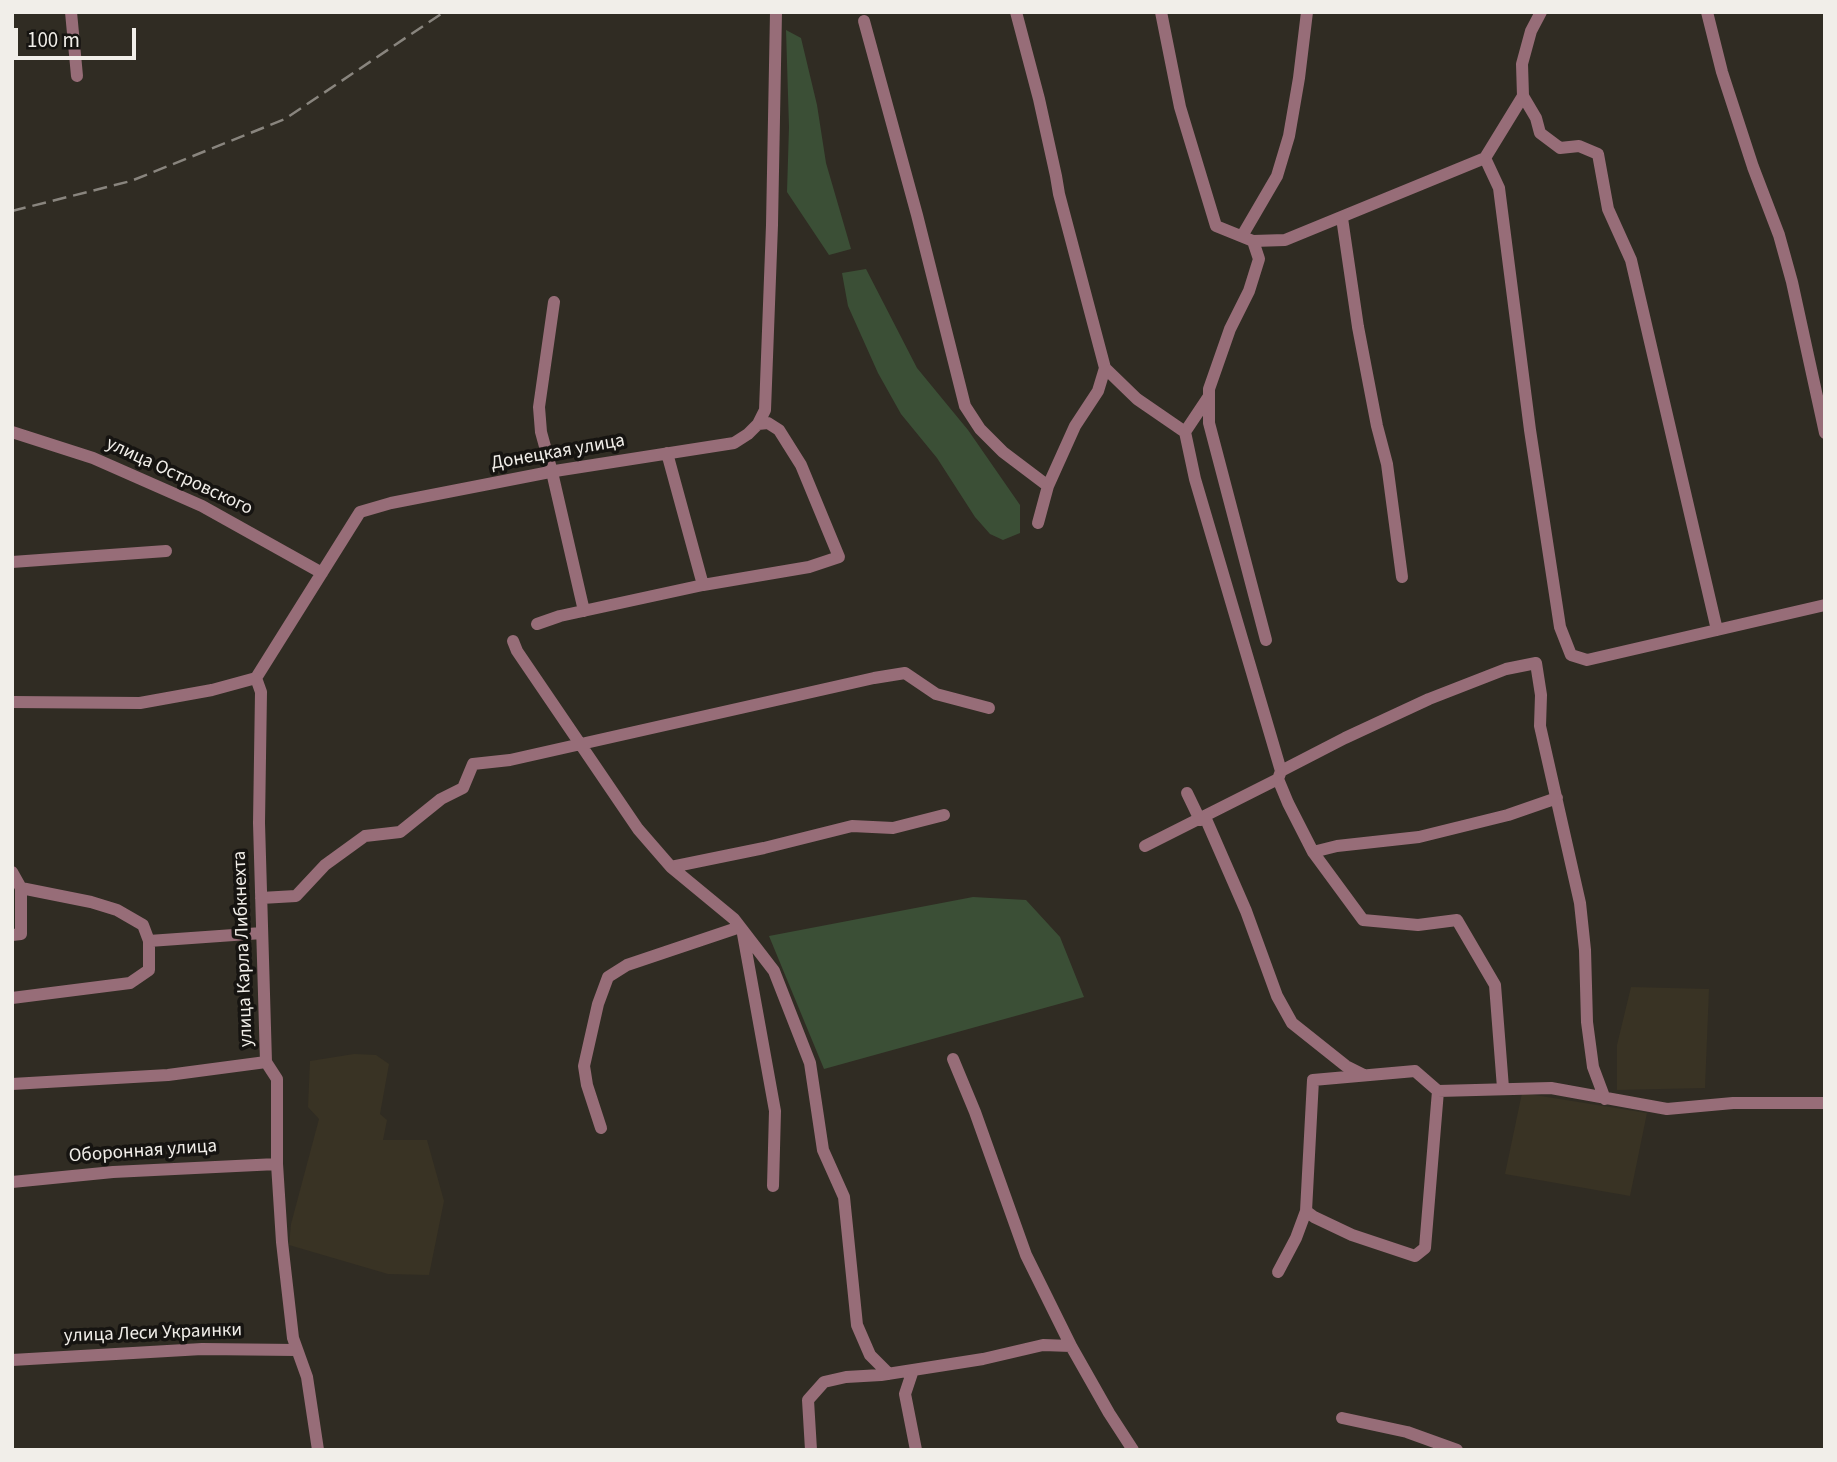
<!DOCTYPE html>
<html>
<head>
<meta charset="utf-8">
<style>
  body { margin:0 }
  #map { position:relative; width:1837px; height:1462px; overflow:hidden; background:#302c23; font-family:"Source Sans 3",sans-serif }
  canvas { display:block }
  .frame { position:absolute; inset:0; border:14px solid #f1eee9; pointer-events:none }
  .scale { position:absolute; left:14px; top:28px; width:122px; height:32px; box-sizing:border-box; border:4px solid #f1eee9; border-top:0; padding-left:9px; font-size:21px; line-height:24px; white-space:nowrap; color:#f1eee9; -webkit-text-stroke:5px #161411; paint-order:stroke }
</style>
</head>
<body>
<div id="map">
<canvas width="1837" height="1462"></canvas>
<div class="frame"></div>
<div class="scale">100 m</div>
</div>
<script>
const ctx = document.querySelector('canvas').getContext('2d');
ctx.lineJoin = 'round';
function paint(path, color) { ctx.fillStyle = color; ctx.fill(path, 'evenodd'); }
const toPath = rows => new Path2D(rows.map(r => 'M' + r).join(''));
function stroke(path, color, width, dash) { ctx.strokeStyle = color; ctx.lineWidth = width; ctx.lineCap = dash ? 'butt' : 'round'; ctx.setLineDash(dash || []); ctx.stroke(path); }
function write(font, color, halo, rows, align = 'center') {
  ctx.font = font + ' "Source Sans 3",sans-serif'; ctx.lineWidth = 7; ctx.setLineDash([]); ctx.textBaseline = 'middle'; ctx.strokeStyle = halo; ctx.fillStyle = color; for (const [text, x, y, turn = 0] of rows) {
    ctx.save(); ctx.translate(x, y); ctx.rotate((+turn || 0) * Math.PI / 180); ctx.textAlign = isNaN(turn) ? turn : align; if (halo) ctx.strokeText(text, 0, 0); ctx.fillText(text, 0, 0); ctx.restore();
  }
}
paint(toPath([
  [1631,987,1709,989,1705,1088,1617,1090,1617,1045],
  [354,1054,376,1055,389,1064,380,1114,387,1120,383,1140,427,1140,444,1201,429,1275,388,1274,289,1245,291,1224,319,1119,308,1107,310,1061],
  [1522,1093,1647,1113,1630,1196,1505,1174]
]), '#393324');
paint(toPath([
  [786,30,801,38,817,105,826,163,851,249,829,255,787,192,789,127],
  [866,269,917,368,968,430,1020,505,1020,533,1003,540,990,534,975,517,937,458,901,414,878,373,848,306,842,273],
  [973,897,1026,900,1060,937,1084,997,824,1069,769,936]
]), '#3b4f36');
stroke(toPath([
  [71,12,77,76],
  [1016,12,1039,99,1056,176,1059,194,1105,368,1137,399,1185,432],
  [1161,12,1180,107,1216,226,1253,241,1259,259,1249,291,1230,329,1209,389,1209,423,1266,640],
  [1707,12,1722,72,1753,167,1779,235,1792,282,1825,433],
  [864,21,917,215,965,406,980,429,1003,452,1048,486],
  [1523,96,1522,64,1531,31,1541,12],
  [1342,218,1358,327,1377,426,1387,464,1402,577],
  [1242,236,1277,176,1289,136,1299,78,1307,12],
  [1253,241,1285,240,1485,158],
  [554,302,539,407,541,432,552,472,584,611],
  [1209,396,1185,432,1195,479,1281,771,1278,779,1288,803,1313,852,1363,920,1418,925,1457,920,1495,985,1503,1088],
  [12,432,93,458,202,506,322,573],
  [667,453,703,585],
  [1038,523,1048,486,1075,426,1098,391,1105,368],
  [12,562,166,551],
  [537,624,560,616,703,585,809,567,839,557,801,465,779,430,768,423,758,424],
  [1717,630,1631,260,1608,209,1598,154,1579,146,1560,148,1540,133,1536,118,1523,96,1485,158,1499,188,1530,430,1560,627,1571,655,1587,660,1825,605],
  [513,641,517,651,638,829,671,867,734,919,774,971,810,1063,823,1150,844,1197,857,1325,870,1355,889,1374],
  [256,678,360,512,391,503,555,471,734,443,748,434,758,424,765,410,772,225,776,12],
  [256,678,261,692,259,823,266,1062,277,1079,277,1164,282,1242,293,1338,307,1377,318,1450],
  [12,702,140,703,212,690,256,678],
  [1281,771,1345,738,1429,699,1506,669,1536,663,1541,695,1540,726,1580,903,1585,950,1587,1022,1593,1067,1605,1099],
  [1187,793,1200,820],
  [1205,817,1246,911,1277,996,1292,1023,1346,1066,1364,1075],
  [1145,846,1278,779],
  [1313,852,1337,846,1419,837,1508,815,1557,798],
  [671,867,764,848,852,826,893,828,944,815],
  [12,872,21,888,91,902,117,910,143,925,149,941],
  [261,898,296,896,325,865,365,836,400,832,441,799,463,788,473,764,510,760,874,678,905,673,936,694,989,708],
  [743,934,775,1111,773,1186],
  [12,935,21,934,21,888],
  [12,998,130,983,149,970,149,941,262,933],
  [953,1059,975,1112,1026,1255,1071,1346],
  [12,1084,168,1075,266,1062],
  [1438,1091,1425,1248,1415,1256,1352,1235,1314,1217,1306,1211,1313,1080,1415,1071,1438,1091,1551,1088,1667,1109,1733,1103,1825,1103],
  [601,1128,587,1085,584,1066,598,1004,608,977,627,965,740,927],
  [12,1182,113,1172,277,1164],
  [1278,1272,1296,1238,1306,1211],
  [12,1360,202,1349,296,1350],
  [913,1370,905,1394,916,1450],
  [1342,1418,1407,1432,1457,1450],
  [811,1450,808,1400,824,1382,846,1377,881,1375,983,1359,1043,1345,1071,1346,1109,1413,1133,1450]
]), '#976d78', 12);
stroke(toPath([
  [12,211,131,181,285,119,444,12]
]), '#89857e', 2.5, [14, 7]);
write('19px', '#f1eee9', '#161411', [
  ["Донецкая улица",558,453,-10],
  ["улица Островского",179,477,25],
  ["улица Карла Либкнехта",244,949,-92],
  ["Оборонная улица",143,1152,-4],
  ["улица Леси Украинки",153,1334,-2]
]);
</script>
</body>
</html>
